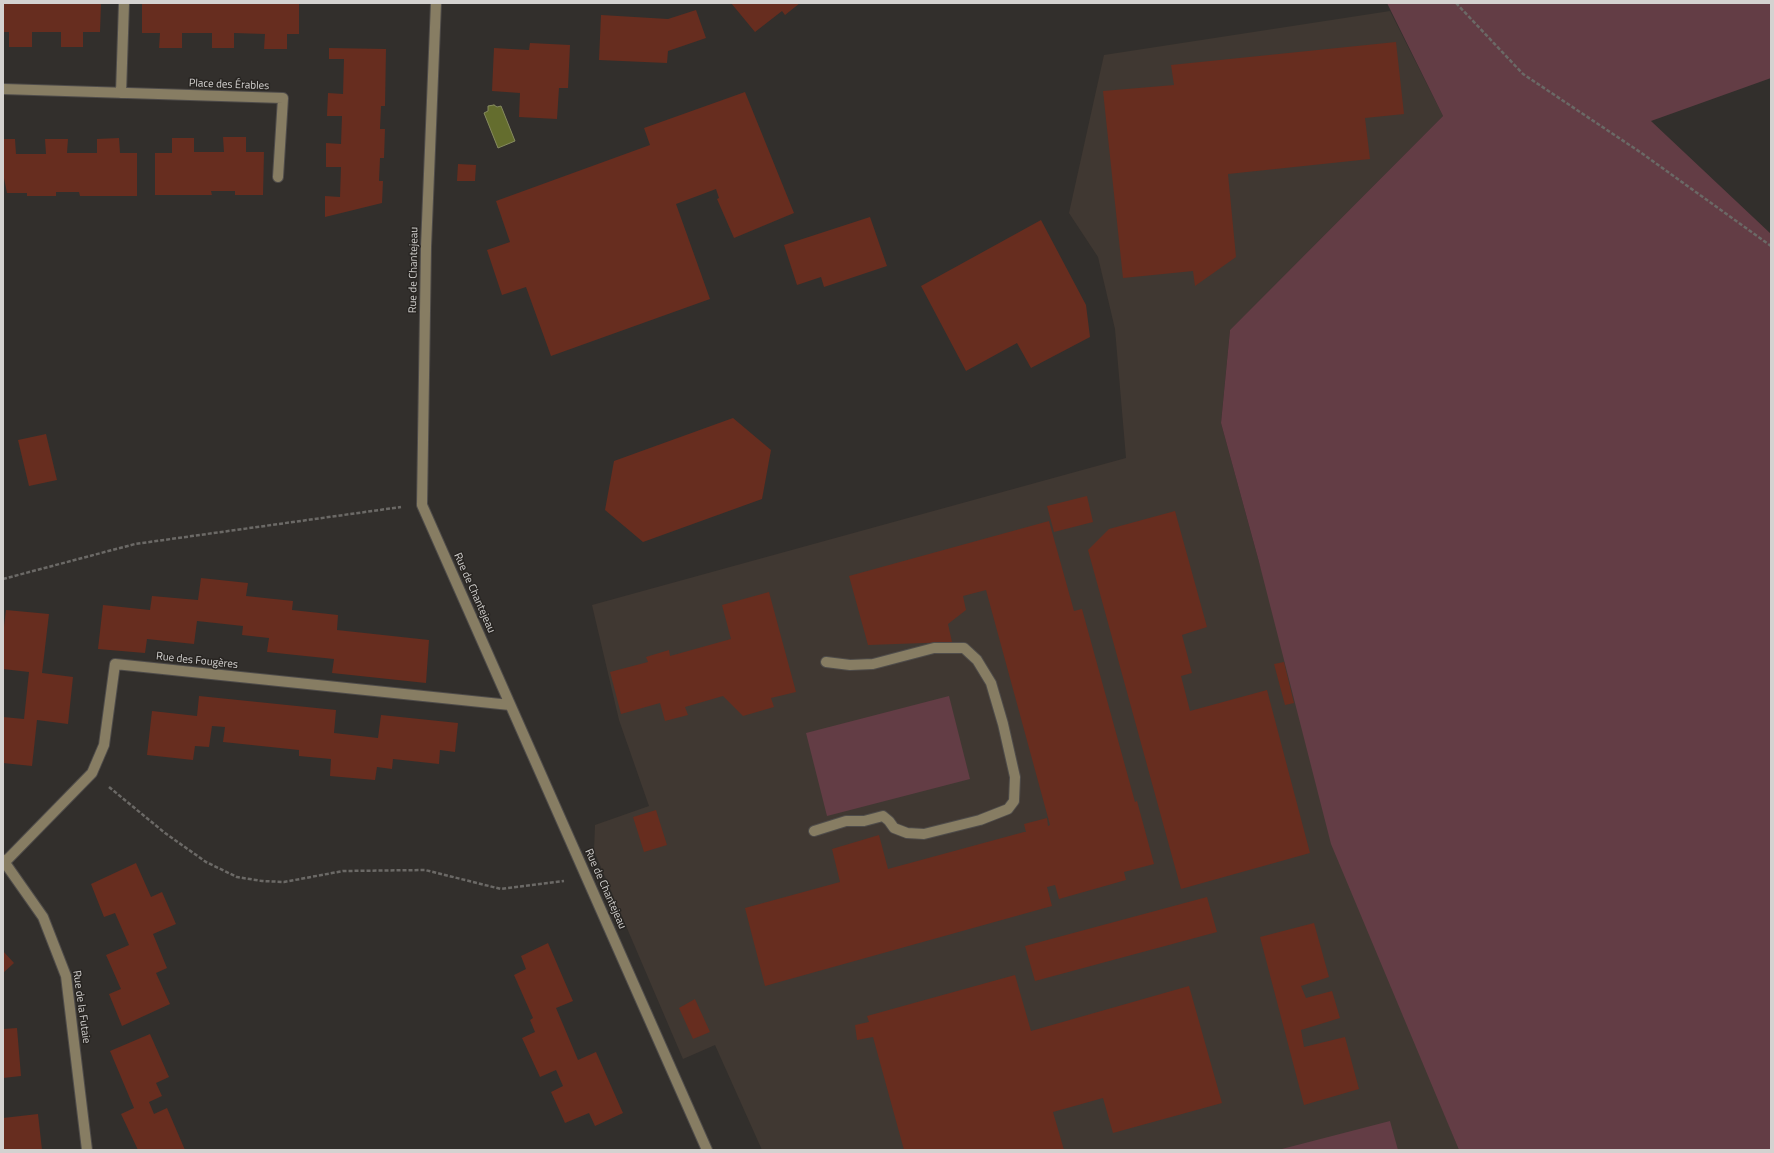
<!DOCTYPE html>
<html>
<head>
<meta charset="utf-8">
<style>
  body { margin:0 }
  #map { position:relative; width:1774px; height:1153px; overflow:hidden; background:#322f2c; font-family:"Titillium Web",sans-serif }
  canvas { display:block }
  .frame { position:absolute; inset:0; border:4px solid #d4d2d0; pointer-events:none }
</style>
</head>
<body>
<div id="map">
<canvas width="1774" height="1153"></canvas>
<div class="frame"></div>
</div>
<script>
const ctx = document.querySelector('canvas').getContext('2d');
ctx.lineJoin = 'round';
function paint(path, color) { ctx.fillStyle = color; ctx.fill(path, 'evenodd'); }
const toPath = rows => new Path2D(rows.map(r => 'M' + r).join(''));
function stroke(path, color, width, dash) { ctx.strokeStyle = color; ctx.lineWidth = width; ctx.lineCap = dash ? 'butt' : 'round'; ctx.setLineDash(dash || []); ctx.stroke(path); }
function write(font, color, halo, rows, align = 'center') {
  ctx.font = font + ' "Titillium Web",sans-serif'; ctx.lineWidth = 3; ctx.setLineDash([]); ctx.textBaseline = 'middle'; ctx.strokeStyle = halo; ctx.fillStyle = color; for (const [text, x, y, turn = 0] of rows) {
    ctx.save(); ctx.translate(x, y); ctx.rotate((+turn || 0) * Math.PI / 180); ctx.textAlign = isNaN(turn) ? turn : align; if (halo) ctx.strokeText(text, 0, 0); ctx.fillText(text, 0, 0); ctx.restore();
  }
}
paint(toPath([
  [1390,11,1443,116,1230,330,1221,423,1259,562,1437,1095,1459,1150,762,1150,715,1045,683,1059,594,851,595,825,649,806,619,720,592,605,1126,458,1115,329,1098,257,1069,213,1104,55]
]), '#403832');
paint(toPath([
  [1387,3,1771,3,1771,78,1651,121,1771,234,1771,1150,1459,1150,1331,844,1259,562,1221,423,1230,330,1443,116],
  [949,696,970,779,827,816,806,733],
  [1390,1121,1398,1150,1278,1150]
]), '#633d45');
const water = toPath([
  [494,105,497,107,501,106,515,141,498,148,484,113,488,111,488,106,494,105]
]);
paint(water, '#646d2e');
stroke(water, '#868b5f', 1);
paint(toPath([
  [3,3,101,3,100,32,83,32,83,47,61,47,61,32,32,32,32,47,9,47,9,32,3,32],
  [142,3,299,3,299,34,287,34,287,49,264,49,265,34,234,33,234,48,212,48,212,33,182,33,182,48,159,48,160,33,142,33],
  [731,3,800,3,785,15,782,11,755,32],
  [696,10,706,38,668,51,667,63,599,60,601,15,668,19],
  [1396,42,1404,114,1365,118,1370,159,1228,174,1236,257,1195,286,1193,271,1123,278,1103,91,1174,85,1171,65],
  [530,43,570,45,568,88,559,88,557,119,519,117,520,93,492,91,494,48,529,50],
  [329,48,386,49,385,106,381,106,380,129,385,129,384,158,380,158,379,181,383,181,382,203,325,217,325,196,340,197,341,167,326,167,326,143,341,144,342,116,327,116,328,93,343,94,344,59,329,59],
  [745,92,794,213,734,238,717,199,719,198,716,189,676,204,710,299,551,356,526,287,502,295,487,250,510,242,496,201,650,145,644,128],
  [223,137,246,137,246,152,264,152,263,195,235,195,235,191,211,191,212,195,155,195,155,153,172,153,172,138,194,138,194,152,224,152],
  [119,138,120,153,137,153,137,196,80,196,79,192,56,192,56,196,27,196,27,193,7,193,3,173,3,139,15,139,16,154,46,154,45,139,68,139,67,153,97,153,97,139],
  [458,164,476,165,475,181,457,181],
  [870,217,887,266,824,287,821,277,797,285,784,245],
  [1041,220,1086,305,1090,337,1031,368,1017,343,966,371,921,286],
  [733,418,771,450,762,499,643,542,605,510,614,461],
  [46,434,57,480,29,486,18,440],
  [1087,496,1093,522,1054,532,1047,506],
  [1175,511,1207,627,1182,635,1192,673,1181,676,1190,711,1267,690,1310,853,1181,889,1088,550,1109,529],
  [1049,521,1074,611,1082,609,1135,802,1137,801,1154,864,1124,872,1126,880,1059,899,1055,885,1047,887,1052,906,765,986,745,908,840,882,832,849,879,835,888,869,1024,832,1026,832,1024,824,1047,818,1048,826,1050,825,986,590,963,596,966,610,948,624,952,642,868,645,849,576],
  [201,578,248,583,246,596,293,601,292,610,338,615,337,630,429,640,426,683,332,673,334,659,267,652,269,638,242,635,243,626,197,621,194,644,147,639,145,653,98,649,103,605,150,610,152,596,198,600],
  [769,592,796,692,771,698,774,707,743,716,723,696,685,707,688,715,665,721,660,703,621,714,610,672,648,662,646,657,669,650,670,656,731,639,722,605],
  [6,610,49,614,42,673,73,677,68,724,37,720,32,766,3,763,3,717,24,719,29,672,3,669,3,635],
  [1284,662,1294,703,1285,705,1274,664],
  [199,696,336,710,334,733,378,738,381,715,458,723,455,752,440,750,439,764,393,759,392,769,377,767,375,780,330,776,331,759,299,756,299,750,223,742,225,727,212,726,209,747,195,746,193,760,147,755,152,711,197,716],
  [656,810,667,845,644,852,633,817],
  [136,863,151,897,162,892,176,924,153,934,167,968,156,973,170,1004,122,1026,109,994,121,989,106,955,129,945,115,913,104,917,91,884],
  [1207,897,1217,932,1035,981,1025,946],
  [1314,923,1329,977,1301,986,1306,998,1332,991,1340,1018,1301,1030,1304,1047,1345,1037,1359,1089,1304,1105,1260,937],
  [548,943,573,1001,556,1008,578,1060,596,1052,623,1113,595,1126,589,1113,565,1123,551,1092,563,1086,556,1070,540,1077,522,1038,535,1032,530,1020,533,1018,514,975,526,969,521,956],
  [3,951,14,963,3,973],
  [1015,975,1031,1031,1189,986,1222,1103,1113,1133,1103,1098,1053,1112,1064,1150,904,1150,873,1037,857,1040,855,1025,869,1022,867,1016],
  [695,999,710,1032,693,1039,679,1008],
  [17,1028,21,1076,3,1078,3,1029],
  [150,1034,169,1077,156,1083,162,1096,149,1102,154,1114,167,1108,185,1150,138,1150,121,1114,134,1108,110,1051],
  [38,1114,42,1150,3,1150,3,1118]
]), '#672d1f');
const minor = toPath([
  [436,3,426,247,422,505,707,1150],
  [3,89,283,98,278,177],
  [121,93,124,3],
  [814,831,846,821,864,821,883,816,889,821,894,828,907,833,924,834,980,820,1008,809,1014,801,1015,777,1003,724,991,683,977,660,964,648,934,648,873,664,850,665,826,662],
  [3,860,43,917,66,976,87,1150],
  [5,862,92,773,104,745,115,664,510,705]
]);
stroke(minor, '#4f4c4a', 12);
stroke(toPath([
  [1456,3,1523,74,1640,152,1771,246],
  [3,579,135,544,401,507],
  [109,787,165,833,206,862,237,877,262,881,284,882,343,871,425,870,501,889,564,881]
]), '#6b6966', 2.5, [4, 2]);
stroke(minor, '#877d63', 10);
write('11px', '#d4d2d0', '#282522', [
  ["Place des Érables",229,85,2],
  ["Rue de Chantejeau",414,270,-89],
  ["Rue de Chantejeau",474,593,66],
  ["Rue des Fougères",197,661,6],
  ["Rue de Chantejeau",605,889,66],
  ["Rue de la Futaie",81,1007,82]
]);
</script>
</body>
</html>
